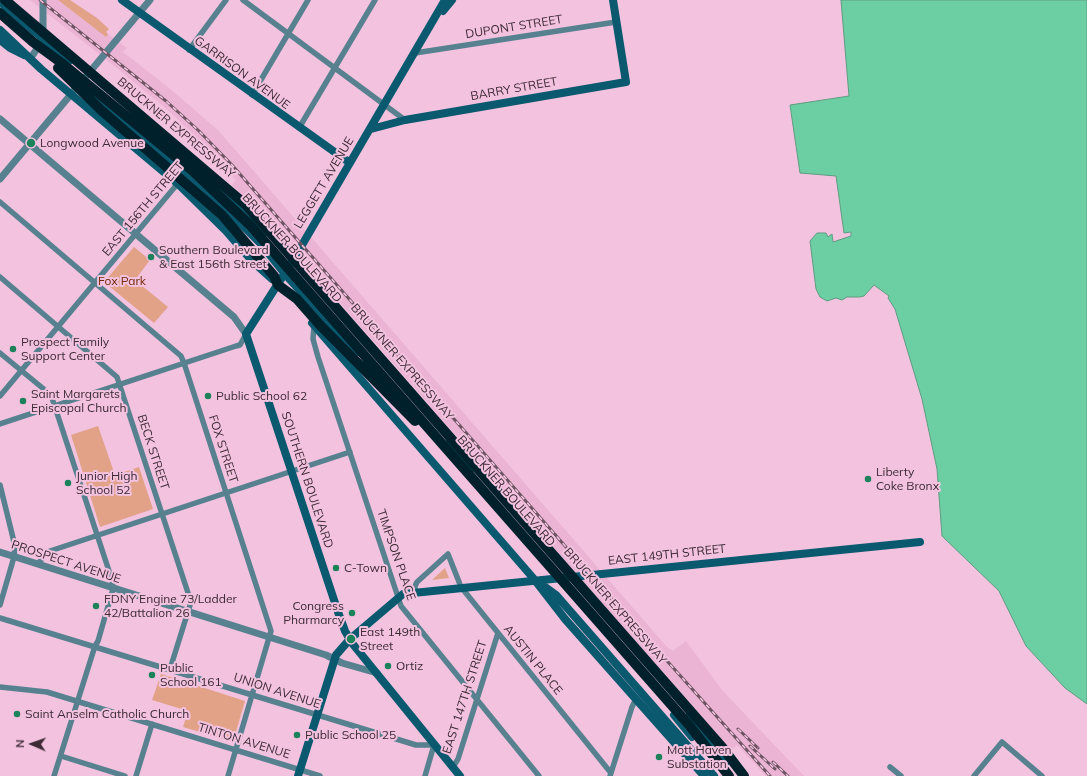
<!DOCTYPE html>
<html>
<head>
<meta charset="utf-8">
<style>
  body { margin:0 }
  #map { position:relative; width:1087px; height:776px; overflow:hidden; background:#f3c2df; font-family:Mulish,sans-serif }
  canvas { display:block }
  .north { position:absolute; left:12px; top:724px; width:40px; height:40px; -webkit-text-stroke:3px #f3c2df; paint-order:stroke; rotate:272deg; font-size:11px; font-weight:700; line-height:16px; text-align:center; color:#3d2a35 }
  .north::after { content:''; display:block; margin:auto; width:14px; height:18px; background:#3d2a35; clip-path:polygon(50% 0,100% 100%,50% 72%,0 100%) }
</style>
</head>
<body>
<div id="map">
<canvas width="1087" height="776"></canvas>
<div class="north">N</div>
</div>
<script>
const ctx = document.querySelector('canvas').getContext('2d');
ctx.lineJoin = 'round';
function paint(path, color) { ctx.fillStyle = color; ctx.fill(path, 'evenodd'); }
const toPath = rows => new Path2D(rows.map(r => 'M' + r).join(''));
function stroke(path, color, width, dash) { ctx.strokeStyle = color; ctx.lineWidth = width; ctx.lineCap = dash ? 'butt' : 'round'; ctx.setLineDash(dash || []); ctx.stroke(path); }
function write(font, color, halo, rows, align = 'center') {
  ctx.font = font + ' Mulish,sans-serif'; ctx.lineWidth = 4; ctx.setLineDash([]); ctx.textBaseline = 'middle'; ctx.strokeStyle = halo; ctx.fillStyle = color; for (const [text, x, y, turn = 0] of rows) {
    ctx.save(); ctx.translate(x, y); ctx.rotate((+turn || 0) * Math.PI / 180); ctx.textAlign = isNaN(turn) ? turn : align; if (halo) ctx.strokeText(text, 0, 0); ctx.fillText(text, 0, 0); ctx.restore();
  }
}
paint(toPath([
  [30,0,58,0,106,37,108,34,127,48,123,52,168,87,218,130,667,647,673,651,686,641,722,690,804,776,766,776,737,745,731,750,308,266,232,185,236,180,215,156,170,112,118,69]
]), '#ebb4d5');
paint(toPath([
  [58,0,70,0,97,18,109,29,106,32,108,34,106,37],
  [134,247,150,260,135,280,168,307,154,323,104,282],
  [98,426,115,475,139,467,153,509,100,527,71,435],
  [445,568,449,578,432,580],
  [161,674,245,701,233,742,183,727,188,711,152,700]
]), '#e1a288');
const water = toPath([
  [841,0,1087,0,1087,704,1065,688,1026,646,999,591,942,536,937,469,922,399,895,309,888,298,889,296,874,285,864,296,860,297,847,297,842,300,836,298,827,301,820,297,816,289,810,241,817,233,826,233,828,237,832,234,833,242,851,236,851,232,844,233,836,176,800,173,790,105,849,96,841,0]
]);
paint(water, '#6ccea3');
stroke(water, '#5e9d82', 1);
stroke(toPath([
  [243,0,405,120],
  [189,50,226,0],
  [415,53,616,22],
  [252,95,308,0],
  [299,128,375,0],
  [0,202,181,356,184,363,271,631,228,776],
  [0,277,117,377,191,602,170,669],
  [314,326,313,339,318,357,401,606,539,776],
  [0,353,51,395,112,580,113,589,98,641,95,646,54,776],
  [0,396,179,182],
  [0,424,236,346,240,345,246,334],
  [0,485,15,546,14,557,0,605],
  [38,564,47,552,350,452],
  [415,591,415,586,417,582,448,554,461,587,611,773],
  [0,618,416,745,434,745,425,776],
  [0,687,47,692,320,776],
  [61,756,125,776],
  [453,767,458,759,498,633],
  [890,767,901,776],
  [136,776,152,724],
  [610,776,632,707,636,699],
  [974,776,1002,742,1042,776]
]), '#588190', 5.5);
stroke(toPath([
  [30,59,43,40,43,0],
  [0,119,234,317,246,334],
  [0,179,150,0],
  [0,552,326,655,342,663,377,673]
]), '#588190', 7);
stroke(toPath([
  [122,0,350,163],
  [445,0,295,257,246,334,338,612,345,631,352,643,460,776],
  [0,2,69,61],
  [443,11,452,0],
  [0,30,41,69,178,184,226,231,251,260,272,279],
  [0,40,10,48,24,55],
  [92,95,225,208,261,244,285,274,356,353],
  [371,129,405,120,626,82,613,0],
  [221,190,264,233],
  [312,323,534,579,565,619,704,776],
  [449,443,471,469],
  [541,584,556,595,714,776],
  [674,715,692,737],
  [688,717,727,761],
  [298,776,336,655,350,639,403,594,920,542]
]), '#0a596f', 8);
stroke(toPath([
  [5,0,246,205,722,747,744,776],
  [0,13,33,42,63,64,194,172,250,225,689,725,729,776],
  [58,68,101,110,222,215,274,276,278,285,297,299,319,324,415,421]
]), '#00212c', 10);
const rail = toPath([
  [40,0,166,101,199,131,232,165,600,586,770,776],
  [738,729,758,748],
  [750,746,775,769],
  [773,762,788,776]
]);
stroke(rail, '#6f5464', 3);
stroke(rail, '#f3c2df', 1.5, [4.5]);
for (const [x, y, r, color] of [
  [31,143,5,"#1b825c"],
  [151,257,4,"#1b825c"],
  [13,349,4,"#1b825c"],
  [208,396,4,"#1b825c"],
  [23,401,4,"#1b825c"],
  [868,479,4,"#1b825c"],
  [68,483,4,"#1b825c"],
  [336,568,4,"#1b825c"],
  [96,606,4,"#1b825c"],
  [352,613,4,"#1b825c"],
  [351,639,5,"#1b825c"],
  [388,666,4,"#1b825c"],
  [152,675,4,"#1b825c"],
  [17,714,4,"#1b825c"],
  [297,735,4,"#1b825c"],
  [659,757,4,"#1b825c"]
]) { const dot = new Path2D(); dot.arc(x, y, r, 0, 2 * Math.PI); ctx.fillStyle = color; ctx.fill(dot); stroke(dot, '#f3c2df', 1.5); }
write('12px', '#3d2a35', '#f3c2df', [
  ["DUPONT STREET",514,27,-9],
  ["GARRISON AVENUE",242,73,36],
  ["BARRY STREET",514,89,-10],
  ["BRUCKNER EXPRESSWAY",176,128,40],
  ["LEGGETT AVENUE",324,183,-59],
  ["EAST 156TH STREET",143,209,-50],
  ["BRUCKNER BOULEVARD",292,248,48],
  ["BRUCKNER EXPRESSWAY",402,362,49],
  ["FOX STREET",223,449,72],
  ["BECK STREET",153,452,72],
  ["SOUTHERN BOULEVARD",307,480,72],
  ["BRUCKNER BOULEVARD",506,491,49],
  ["TIMPSON PLACE",396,555,71],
  ["EAST 149TH STREET",667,555,-6],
  ["PROSPECT AVENUE",66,562,18],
  ["BRUCKNER EXPRESSWAY",615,606,49],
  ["AUSTIN PLACE",533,660,51],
  ["UNION AVENUE",277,691,18],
  ["EAST 147TH STREET",465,697,-72],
  ["TINTON AVENUE",244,741,17]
]);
write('12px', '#3d2a35', '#f3c2df', [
  ["Longwood Avenue",40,143],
  ["Southern Boulevard",159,250],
  ["& East 156th Street",159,264],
  ["Prospect Family",21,342],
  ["Support Center",21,356],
  ["Saint Margarets",31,394],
  ["Episcopal Church",31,408],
  ["Public School 62",216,396],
  ["Liberty",876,472],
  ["Coke Bronx",876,486],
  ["Junior High",76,476],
  ["School 52",76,490],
  ["C-Town",344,568],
  ["FDNY Engine 73/Ladder",104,599],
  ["42/Battalion 26",104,613],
  ["Congress",344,606,"right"],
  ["Pharmarcy",344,620,"right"],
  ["East 149th",360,632],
  ["Street",360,646],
  ["Ortiz",396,666],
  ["Public",160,668],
  ["School 161",160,682],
  ["Saint Anselm Catholic Church",25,714],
  ["Public School 25",305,735],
  ["Mott Haven",667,750],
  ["Substation",667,764]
], 'left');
write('12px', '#732800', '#f3c2df', [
  ["Fox Park",122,281]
]);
</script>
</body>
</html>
